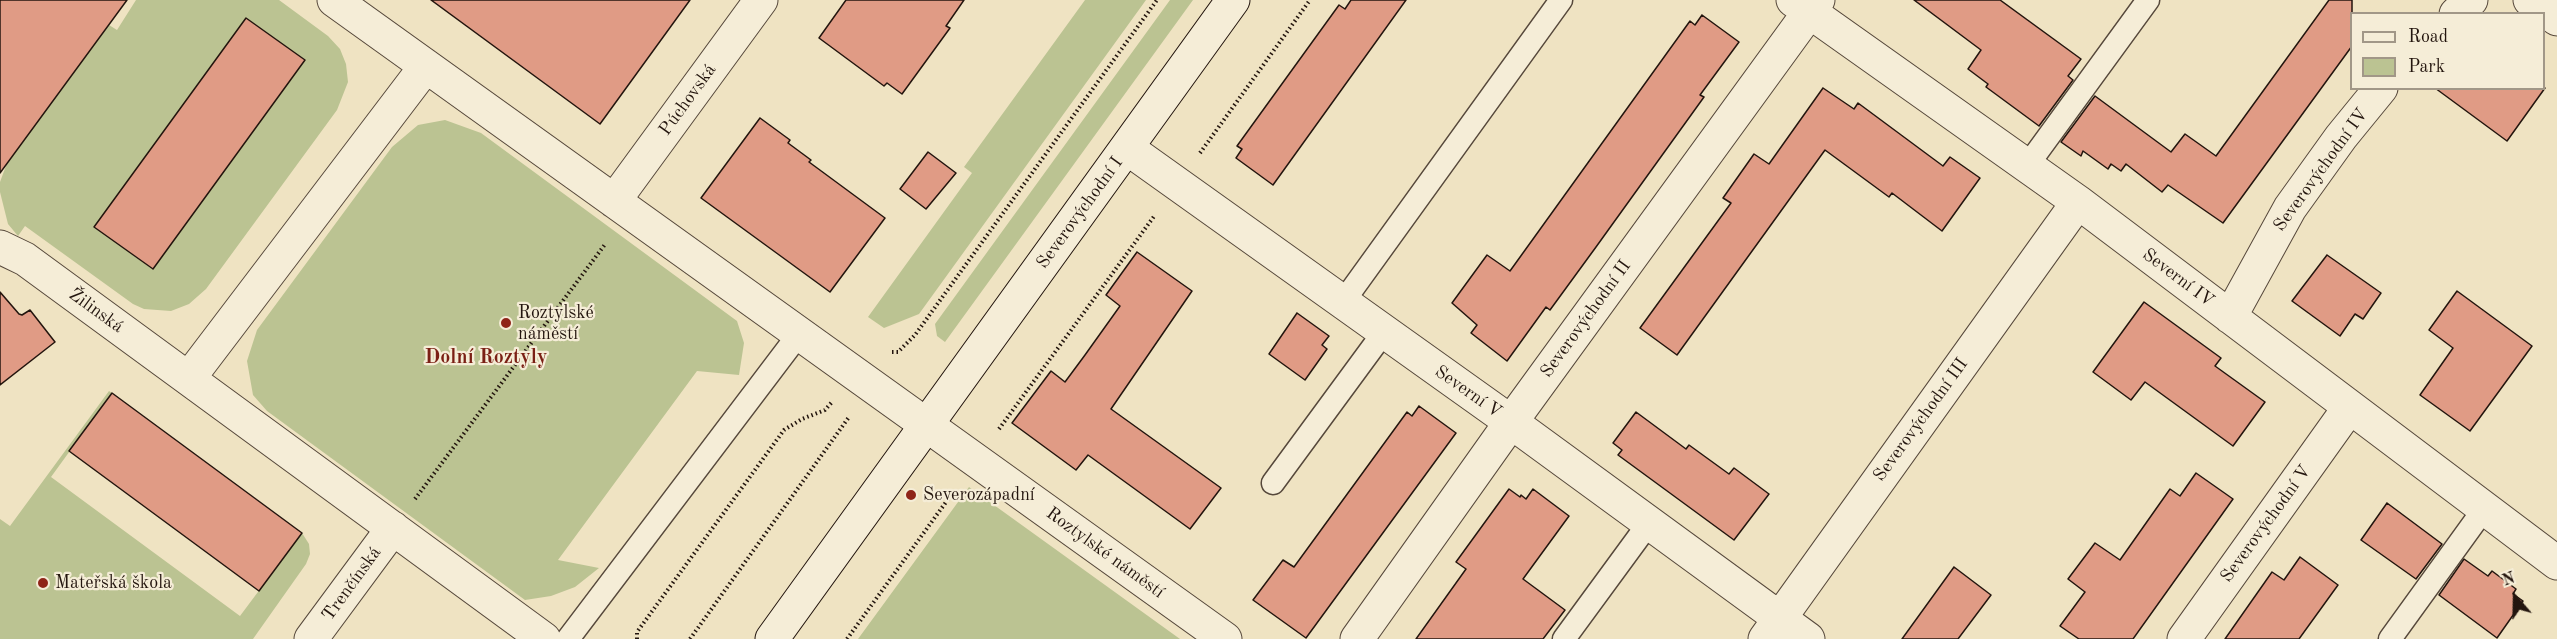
<!DOCTYPE html>
<html>
<head>
<meta charset="utf-8">
<style>
  body { margin:0 }
  #map { position:relative; width:2557px; height:639px; overflow:hidden; background:#efe3c2; font-family:"Old Standard TT",serif }
  canvas { display:block }
  .legend { position:absolute; left:2350px; top:12px; width:195px; height:78px; box-sizing:border-box; background:#f5edd7; border:2px solid #a19787; margin:0; padding:8px 10px; list-style:none; font-size:18px; color:#23150e }
  .legend li { display:flex; align-items:center; gap:12px; height:30px }
  .legend b { width:30px; border:2px solid #a19787 }
  .north { position:absolute; left:2485px; top:567px; width:60px; height:60px; -webkit-text-stroke:4px #f5edd7; paint-order:stroke; rotate:340deg; font-size:16px; font-weight:700; line-height:24px; text-align:center; color:#23150e }
  .north::after { content:''; display:block; margin:auto; width:21px; height:27px; background:#23150e; clip-path:polygon(50% 0,100% 100%,50% 72%,0 100%) }
</style>
</head>
<body>
<div id="map">
<canvas width="2557" height="639"></canvas>
<ul class="legend">
<li><b style="height:8px;background:#f5edd7"></b>Road</li>
<li><b style="height:16px;background:#bbc392"></b>Park</li>
</ul>
<div class="north">N</div>
</div>
<script>
const ctx = document.querySelector('canvas').getContext('2d');
ctx.lineJoin = 'round';
function paint(path, color) { ctx.fillStyle = color; ctx.fill(path, 'evenodd'); }
const toPath = rows => new Path2D(rows.map(r => 'M' + r).join(''));
function stroke(path, color, width, dash) { ctx.strokeStyle = color; ctx.lineWidth = width; ctx.lineCap = dash ? 'butt' : 'round'; ctx.setLineDash(dash || []); ctx.stroke(path); }
function write(font, color, halo, rows, align = 'center') {
  ctx.font = font + ' "Old Standard TT",serif'; ctx.lineWidth = 4.5; ctx.setLineDash([]); ctx.textBaseline = 'middle'; ctx.strokeStyle = halo; ctx.fillStyle = color; for (const [text, x, y, turn = 0] of rows) {
    ctx.save(); ctx.translate(x, y); ctx.rotate((+turn || 0) * Math.PI / 180); ctx.textAlign = isNaN(turn) ? turn : align; if (halo) ctx.strokeText(text, 0, 0); ctx.fillText(text, 0, 0); ctx.restore();
  }
}
paint(toPath([
  [136,0,279,0,328,36,340,49,346,64,348,82,337,110,206,289,189,304,171,311,144,309,133,304,25,226,18,236,8,224,0,192,0,182,7,163,109,25,117,30],
  [246,18,305,60,152,269,95,227],
  [1085,0,1146,0,919,314,884,328,868,317,972,173,964,167],
  [1170,0,1193,0,945,342,937,336,935,324],
  [445,120,481,133,737,321,744,343,739,375,697,371,558,560,599,568,575,587,551,596,525,600,267,411,253,395,247,361,257,330,392,147,418,125],
  [109,391,112,393,51,477,240,616,302,533,309,544,310,554,306,564,253,639,0,639,0,519,10,526],
  [969,487,1180,639,858,639]
]), '#bbc392');
const building = toPath([
  [0,0,127,0,0,173,0,0],
  [431,0,690,0,600,124,431,0],
  [846,0,964,0,946,26,950,28,902,94,887,83,884,86,819,38,846,0],
  [1351,0,1406,0,1273,185,1236,158,1242,149,1237,146,1339,5,1345,9,1351,0],
  [1914,0,2000,0,2081,59,2068,76,2073,80,2039,126,1986,87,1988,84,1968,69,1981,50,1914,0],
  [2329,0,2352,0,2352,46,2223,223,2168,185,2162,192,2126,164,2121,171,2111,164,2108,169,2083,151,2081,156,2061,142,2095,96,2171,152,2185,134,2216,156,2329,0],
  [1702,15,1739,42,1700,95,1704,97,1596,247,1550,310,1546,307,1507,361,1471,333,1477,325,1452,303,1487,255,1510,271,1690,21,1695,25,1702,15],
  [246,18,305,60,153,269,94,227,246,18],
  [1823,88,1854,109,1858,103,1943,166,1950,157,1980,178,1942,231,1892,193,1889,197,1825,150,1677,355,1640,328,1731,203,1723,198,1754,154,1769,164,1823,88],
  [2435,88,2545,88,2507,141,2435,88],
  [760,118,790,140,788,143,811,160,809,162,885,218,830,292,701,198,760,118],
  [928,152,956,173,926,209,900,189,928,152],
  [1137,252,1192,291,1111,409,1221,488,1190,529,1088,455,1076,470,1012,423,1051,371,1065,382,1085,355,1120,306,1106,295,1137,252],
  [2327,255,2381,293,2363,319,2355,314,2340,336,2292,301,2327,255],
  [2457,291,2532,346,2470,431,2420,395,2453,348,2429,330,2457,291],
  [0,292,19,314,22,315,30,310,55,342,0,385,0,292],
  [2144,302,2221,358,2215,366,2265,402,2233,446,2145,382,2131,400,2093,372,2144,302],
  [1297,313,1329,336,1322,345,1327,349,1305,380,1269,354,1297,313],
  [112,393,302,533,259,591,69,451,112,393],
  [1419,406,1456,433,1306,638,1253,600,1283,560,1294,567,1407,412,1412,416,1419,406],
  [1636,412,1686,449,1689,445,1729,474,1734,468,1769,494,1734,540,1618,455,1622,450,1613,443,1636,412],
  [2196,473,2233,499,2133,639,2079,639,2060,626,2085,592,2068,579,2095,543,2120,560,2170,489,2180,496,2196,473],
  [1509,489,1520,497,1521,495,1526,499,1533,489,1569,516,1523,579,1565,610,1543,639,1416,639,1466,569,1456,562,1509,489],
  [2387,503,2442,544,2416,579,2361,540,2387,503],
  [2300,557,2338,585,2299,639,2225,639,2272,572,2284,580,2300,557],
  [2464,559,2488,576,2492,571,2516,589,2513,594,2523,601,2497,638,2439,595,2464,559],
  [1954,567,1991,595,1958,639,1902,639,1954,567]
]);
paint(building, '#e09b85');
stroke(building, '#23150e', 1.5);
const lane = toPath([
  [2027,166,2148,0],
  [1343,302,1561,0],
  [1273,483,1384,332],
  [568,639,799,334],
  [1564,639,1649,523],
  [2390,639,2484,509]
]);
const street = toPath([
  [334,0,1225,639],
  [1793,0,2078,202,2557,563],
  [2530,0,2557,19],
  [2456,14,2471,0],
  [1127,148,1511,422,1808,639],
  [614,201,761,0],
  [0,247,25,259,544,639],
  [2230,317,2290,208,2341,137,2381,88],
  [189,378,426,66],
  [311,639,393,528],
  [1357,639,1511,422,1818,0],
  [1765,639,2078,202],
  [2184,639,2349,408]
]);
const secondary = toPath([
  [772,639,1233,0]
]);
stroke(lane, '#56483b', 25);
stroke(street, '#56483b', 35);
stroke(secondary, '#23150e', 35);
stroke(toPath([
  [1200,153,1310,0],
  [892,352,898,352,915,335,1157,0],
  [999,429,1155,215],
  [415,499,606,243],
  [637,639,637,632,784,430,802,419,825,410,832,402],
  [690,639,849,417],
  [847,639,954,491]
]), '#23150e', 4, [1.5, 3]);
stroke(lane, '#f5edd7', 22);
stroke(street, '#f5edd7', 33);
stroke(secondary, '#f5edd7', 33);
for (const [x, y, r, color] of [
  [506,323,6,"#8f2418"],
  [911,495,6,"#8f2418"],
  [43,583,6,"#8f2418"]
]) { const dot = new Path2D(); dot.arc(x, y, r, 0, 2 * Math.PI); ctx.fillStyle = color; ctx.fill(dot); stroke(dot, '#f5edd7', 2); }
write('18px', '#23150e', '#f5edd7', [
  ["Púchovská",688,100,-54],
  ["Severovýchodní IV",2321,170,-54],
  ["Severovýchodní I",1080,213,-54],
  ["Severní IV",2178,278,37],
  ["Žilinská",96,311,36],
  ["Severovýchodní II",1586,319,-54],
  ["Severní V",1468,392,35],
  ["Severovýchodní III",1921,420,-54],
  ["Severovýchodní V",2266,524,-54],
  ["Roztylské náměstí",1105,553,36],
  ["Trenčínská",352,584,-54]
]);
write('18px', '#23150e', '#f5edd7', [
  ["Roztylské",518,313],
  ["náměstí",518,334],
  ["Severozápadní",923,495],
  ["Mateřská škola",55,583]
], 'left');
write('bold 20px', '#7a1f14', '#f5edd7', [
  ["Dolní Roztyly",486,358]
]);
</script>
</body>
</html>
